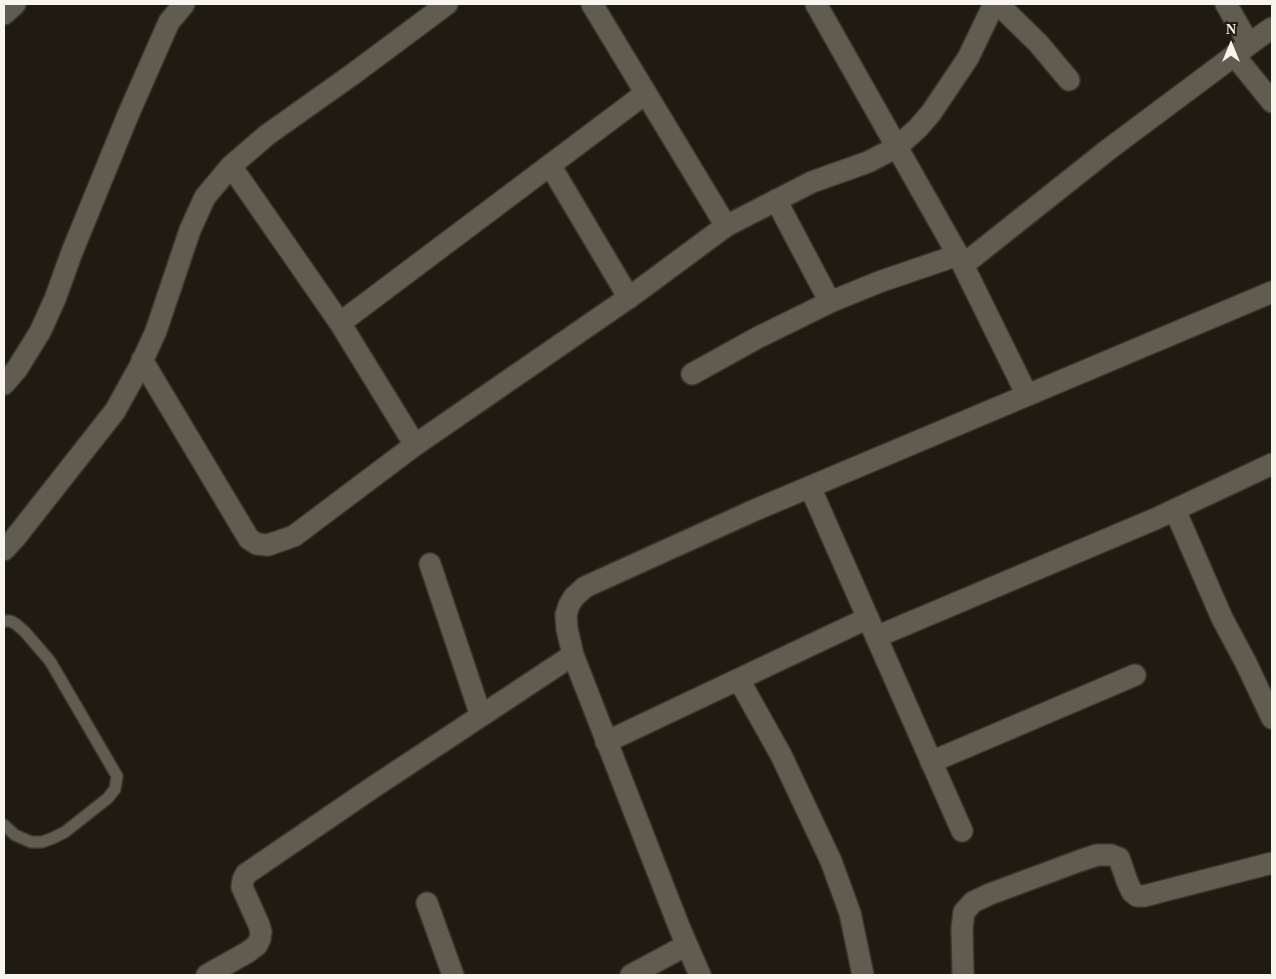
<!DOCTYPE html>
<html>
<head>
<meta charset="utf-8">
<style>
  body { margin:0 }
  #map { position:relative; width:1276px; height:979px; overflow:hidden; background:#1f1b10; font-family:"Times New Roman",serif }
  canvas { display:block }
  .frame { position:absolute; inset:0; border:5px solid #f7f5ed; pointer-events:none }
  .north { position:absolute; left:1206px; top:20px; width:50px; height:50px; -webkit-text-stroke:4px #1f1b10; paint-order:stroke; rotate:0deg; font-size:14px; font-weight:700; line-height:20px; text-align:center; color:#f7f5ed }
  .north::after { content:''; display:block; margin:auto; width:18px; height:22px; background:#f7f5ed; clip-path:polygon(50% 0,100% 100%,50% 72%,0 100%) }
</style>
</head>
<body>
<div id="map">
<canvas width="1276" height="979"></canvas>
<div class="frame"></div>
<div class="north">N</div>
</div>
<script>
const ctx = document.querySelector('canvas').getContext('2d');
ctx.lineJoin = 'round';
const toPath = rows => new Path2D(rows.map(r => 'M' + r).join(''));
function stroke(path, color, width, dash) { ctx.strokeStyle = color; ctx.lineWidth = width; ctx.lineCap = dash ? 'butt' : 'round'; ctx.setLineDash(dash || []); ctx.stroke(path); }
const service = toPath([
  [4,621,10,621,16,624,25,632,50,661,117,776,115,789,108,798,65,832,53,838,42,842,31,842,15,835,4,825]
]);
const minor = toPath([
  [592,4,726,226],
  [816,4,958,255,1027,395],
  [998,4,1038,43,1069,80],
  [1226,4,1249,44],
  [4,14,15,4],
  [1234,55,1272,102],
  [550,165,629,298],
  [231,166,340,323,415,445],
  [776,200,830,302],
  [963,265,1109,149,1259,37,1272,28],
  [340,323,646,93],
  [142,360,249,539,257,544,268,545,294,536,415,445,634,294,726,226,812,182,868,162,897,147,918,128,931,113,968,58,994,4],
  [692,374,757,338,830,302,879,282,958,255],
  [4,384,17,369,40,332,55,299,72,252,128,115,169,22,184,4],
  [810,487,962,831],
  [1175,510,1222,618,1246,663,1272,718],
  [4,550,15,538,115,411,140,366,156,331,190,230,205,197,231,166,267,135,353,74,447,4],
  [430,564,481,716],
  [876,637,1155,519,1272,464],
  [739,680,781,755,831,861,850,913,863,975],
  [606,742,868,618],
  [931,762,1135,675],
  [427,903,453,975],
  [207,975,248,952,257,945,260,939,261,932,259,925,242,887,243,880,246,874,372,788,573,655],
  [631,975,687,945],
  [700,975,680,929,573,655,567,629,566,615,569,605,574,597,585,587,755,510,1272,292],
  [963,975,962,928,964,912,973,902,990,894,1079,861,1097,855,1111,855,1119,858,1127,881,1132,892,1137,896,1144,896,1272,863]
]);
stroke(service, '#393630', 14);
stroke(minor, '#393630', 24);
stroke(service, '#605c4f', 11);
stroke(minor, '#605c4f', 21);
</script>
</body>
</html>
